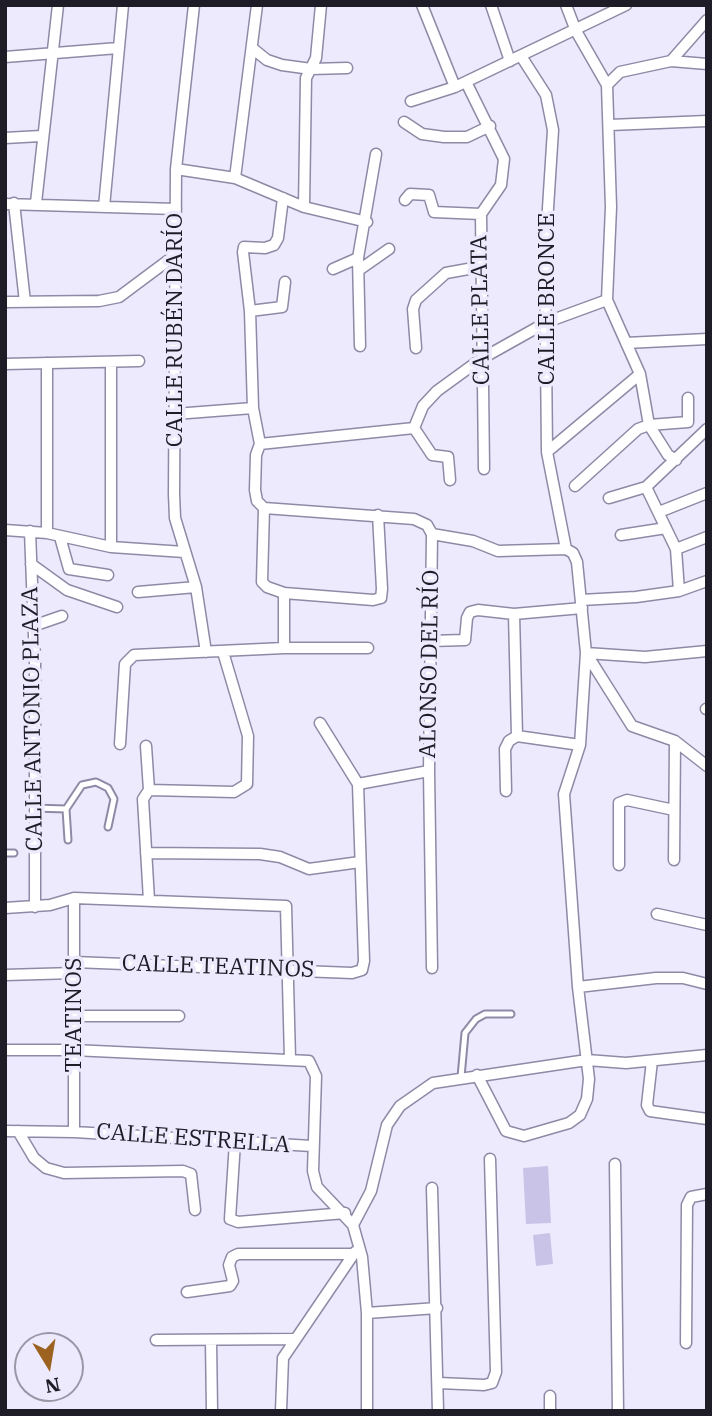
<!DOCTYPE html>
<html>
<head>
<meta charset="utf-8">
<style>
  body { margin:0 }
  #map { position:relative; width:712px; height:1416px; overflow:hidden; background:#edeafd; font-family:"IBM Plex Serif",serif }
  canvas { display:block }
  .frame { position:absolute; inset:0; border:7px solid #1e1c27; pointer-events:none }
  .north { position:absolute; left:14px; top:1332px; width:70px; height:70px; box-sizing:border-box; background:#edeafd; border:2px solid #9a98a7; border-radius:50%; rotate:169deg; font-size:19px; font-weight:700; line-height:28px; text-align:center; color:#1e1c27 }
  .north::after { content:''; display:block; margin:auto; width:24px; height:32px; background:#9c6220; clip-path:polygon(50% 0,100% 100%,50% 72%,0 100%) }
</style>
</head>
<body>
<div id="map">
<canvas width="712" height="1416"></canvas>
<div class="frame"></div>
<div class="north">N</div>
</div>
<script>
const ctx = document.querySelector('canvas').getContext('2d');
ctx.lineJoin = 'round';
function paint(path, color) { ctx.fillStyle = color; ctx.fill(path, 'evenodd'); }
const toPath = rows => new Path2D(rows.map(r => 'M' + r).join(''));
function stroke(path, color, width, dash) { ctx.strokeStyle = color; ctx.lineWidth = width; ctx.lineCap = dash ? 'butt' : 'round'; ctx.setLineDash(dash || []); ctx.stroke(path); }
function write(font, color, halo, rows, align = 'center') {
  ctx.font = font + ' "IBM Plex Serif",serif'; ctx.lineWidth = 7; ctx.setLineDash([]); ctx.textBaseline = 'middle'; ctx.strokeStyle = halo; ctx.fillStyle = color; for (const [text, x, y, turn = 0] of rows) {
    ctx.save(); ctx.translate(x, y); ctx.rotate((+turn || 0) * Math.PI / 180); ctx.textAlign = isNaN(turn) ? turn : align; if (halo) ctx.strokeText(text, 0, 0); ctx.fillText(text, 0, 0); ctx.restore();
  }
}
paint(toPath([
  [548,1166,551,1223,526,1224,523,1168],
  [550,1233,553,1264,536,1266,533,1235]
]), '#c9c3e8');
const lane = toPath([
  [34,808,66,809,68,840],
  [66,809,82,785,96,782,108,788,114,799,108,827],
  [5,853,14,853],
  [461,1077,465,1033,476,1019,485,1014,511,1014]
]);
const street = toPath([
  [194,5,176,169,174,494,175,518,196,587,206,652],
  [422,5,455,87],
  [491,5,510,61],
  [566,5,576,31,607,85,611,207,607,300,640,374,649,425,668,455,676,460],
  [252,48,267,60,282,65,311,69,347,68],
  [521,56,546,95,553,130,545,255,547,452,566,549],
  [5,57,118,48],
  [671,61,707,64],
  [466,82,504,159,501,185,481,214,484,469],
  [607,85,620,72,671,61,707,20],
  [411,101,455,87,626,5],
  [404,122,422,134,444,137,467,137,490,126],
  [610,125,707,121],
  [5,138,41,136],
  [176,169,235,178,304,207,367,222],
  [235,178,257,5],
  [405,200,410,194,429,195,434,212,481,214],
  [14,203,25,302],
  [36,203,58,5],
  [5,204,176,209],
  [104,207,123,5],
  [304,207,306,78,316,58,321,5],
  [333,269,358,258],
  [359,270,389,249],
  [5,302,99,301,119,297,174,256],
  [250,311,282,307,285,282],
  [626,343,707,339],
  [360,346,358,258,376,154],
  [416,348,413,309,416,300,446,273,479,267],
  [111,362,111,547],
  [47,363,47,533],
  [5,364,139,361],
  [175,414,253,408],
  [414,428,423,406,437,391,481,359,547,322,607,300],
  [414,428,432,455,448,457,450,480],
  [260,444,414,428],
  [547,452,640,374],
  [575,486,638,429,649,425,688,422,688,398],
  [646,487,676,549,679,591],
  [609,498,646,487,707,429],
  [264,508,414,519,427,525,432,534,429,771,432,968],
  [264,508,257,501,255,490,256,455,260,444,253,408,250,311,243,252,244,247,265,248,274,245,278,238,283,198],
  [264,508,262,582,267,587,284,593,373,600,381,598,382,589,378,515],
  [659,512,707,493],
  [5,530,47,533,111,547,184,552],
  [30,531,35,661,35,907],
  [432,534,473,541,498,551,566,549,573,553,577,562,586,653,580,745,564,794,578,987,589,1079,587,1099,580,1115,569,1123,524,1136,506,1131,477,1075],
  [621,535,666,528],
  [60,537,69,569,108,575],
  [676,549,707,537],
  [31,564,67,590,117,607],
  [138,592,196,587],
  [284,593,284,648],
  [581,600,636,597,679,591,707,581],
  [514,614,517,736],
  [33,626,62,616],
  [430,641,465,640,467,618,470,612,478,610,514,614,582,608],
  [586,653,632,726,675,741,707,766],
  [586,653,645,657,707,651],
  [706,709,707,709],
  [517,736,580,745],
  [120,744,125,664,134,655,284,648,368,648],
  [146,746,149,790,143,799,149,900],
  [358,784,429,771],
  [149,790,234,792,247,784,248,736,223,652],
  [506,791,505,749,509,741,517,736],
  [146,853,260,854,280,857,309,869,360,862],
  [674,860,675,741],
  [619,865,619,803,627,800,674,810],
  [5,908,50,905,74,898,286,906,290,1059],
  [657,914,707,925],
  [74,962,352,973,362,970,364,961,358,784,320,723],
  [5,975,74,973],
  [578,987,656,978,683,978,707,984],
  [73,1016,179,1016],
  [5,1050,73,1050,309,1061,316,1076,313,1171,317,1187,353,1225,362,1257,367,1313,367,1411],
  [652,1061,647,1105,650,1111,707,1119],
  [5,1131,74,1132,312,1146],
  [18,1131,34,1158,46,1168,64,1173,183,1171,191,1174,195,1210],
  [74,1132,74,898],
  [235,1142,230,1219,238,1222,345,1213],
  [615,1164,618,1411],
  [432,1188,438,1411],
  [353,1225,371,1191,387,1125,400,1106,433,1083,587,1060,626,1063,707,1055],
  [187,1292,230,1286,233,1281,229,1265,232,1257,238,1254,354,1254],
  [367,1313,437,1308],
  [156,1340,293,1339],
  [211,1341,212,1411],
  [686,1343,687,1205,691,1197,707,1194],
  [439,1383,484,1385,492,1383,496,1372,490,1159],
  [550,1396,550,1411],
  [281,1411,283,1358,355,1252]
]);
stroke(lane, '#8e8aa6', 9);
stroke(street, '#8e8aa6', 13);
stroke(lane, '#fff', 5);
stroke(street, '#fff', 10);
write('23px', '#1e1c27', '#edeafd', [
  ["CALLE BRONCE",547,299,-90],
  ["CALLE PLATA",481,310,-91],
  ["CALLE RUBÉN DARÍO",175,330,-90],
  ["ALONSO DEL RÍO",430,664,-89],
  ["CALLE ANTONIO PLAZA",33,719,-91],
  ["CALLE TEATINOS",218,967,2],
  ["TEATINOS",74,1015,-90],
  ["CALLE ESTRELLA",193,1139,4]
]);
</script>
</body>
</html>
